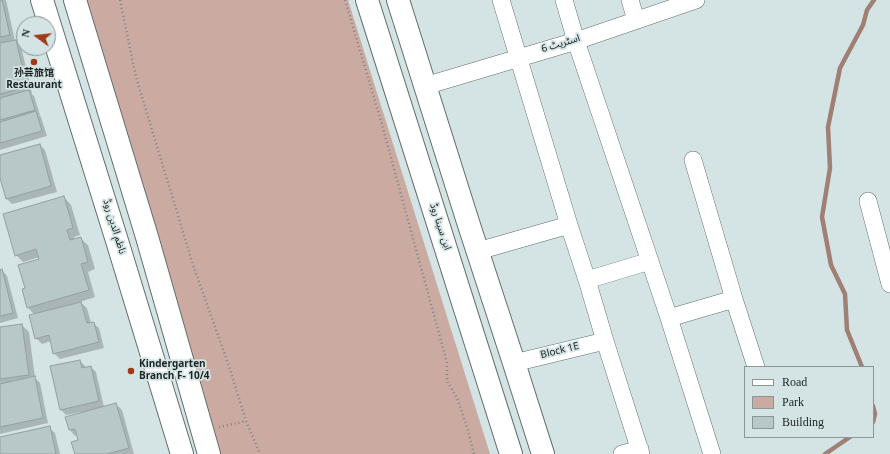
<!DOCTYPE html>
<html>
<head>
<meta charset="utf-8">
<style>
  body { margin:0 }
  #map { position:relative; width:890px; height:454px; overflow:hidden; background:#d4e3e4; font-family:Georgia,serif }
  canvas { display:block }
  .legend { position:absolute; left:744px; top:366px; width:130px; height:72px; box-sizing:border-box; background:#d4e3e4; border:1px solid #8b9697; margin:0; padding:5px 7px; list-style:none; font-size:12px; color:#1d2323 }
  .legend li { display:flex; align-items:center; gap:8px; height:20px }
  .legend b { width:20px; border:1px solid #8b9697 }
  .north { position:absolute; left:16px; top:16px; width:40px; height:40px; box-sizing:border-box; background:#d4e3e4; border:1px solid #8b9697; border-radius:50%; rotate:285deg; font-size:11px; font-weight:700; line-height:16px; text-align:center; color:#1d2323 }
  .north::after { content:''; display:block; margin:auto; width:14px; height:18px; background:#a03916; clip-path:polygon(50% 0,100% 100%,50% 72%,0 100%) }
</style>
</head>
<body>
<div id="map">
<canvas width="890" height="454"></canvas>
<ul class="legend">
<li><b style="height:5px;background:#fff"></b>Road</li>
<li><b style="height:11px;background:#cbaba1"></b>Park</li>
<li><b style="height:11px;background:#b8c7c7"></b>Building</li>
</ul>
<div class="north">N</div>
</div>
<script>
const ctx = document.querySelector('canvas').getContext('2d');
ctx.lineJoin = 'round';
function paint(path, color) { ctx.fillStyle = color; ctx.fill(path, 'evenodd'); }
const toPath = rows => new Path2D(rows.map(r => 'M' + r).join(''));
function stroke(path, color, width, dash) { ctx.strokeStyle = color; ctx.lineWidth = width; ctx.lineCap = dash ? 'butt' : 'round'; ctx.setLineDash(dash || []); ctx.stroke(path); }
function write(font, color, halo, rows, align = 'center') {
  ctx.font = font + ' Georgia,"Noto Sans Arabic","Noto Sans SC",serif'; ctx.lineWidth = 3.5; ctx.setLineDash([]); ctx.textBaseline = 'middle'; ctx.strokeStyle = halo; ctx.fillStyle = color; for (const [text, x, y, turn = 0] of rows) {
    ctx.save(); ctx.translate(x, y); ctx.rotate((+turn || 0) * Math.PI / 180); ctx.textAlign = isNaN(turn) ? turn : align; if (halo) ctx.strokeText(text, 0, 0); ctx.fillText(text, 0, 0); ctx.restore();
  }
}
paint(toPath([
  [84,0,348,0,490,454,220,454]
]), '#cbaba1');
paint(toPath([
  [0,0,6,0,15,41,21,46,32,93,31,93,34,96,40,115,39,115,41,117,47,136,0,150],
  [40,145,45,150,57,192,12,204,6,198,0,175,0,156],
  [64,197,71,205,80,235,74,237,74,240,80,238,88,245,95,269,88,272,95,297,80,302,87,308,91,323,93,323,99,328,104,348,60,359,54,353,51,341,42,344,36,338,35,315,28,308,26,289,40,260,40,257,23,262,16,255],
  [2,270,7,276,18,318,0,323,0,271],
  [22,325,29,332,35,378,40,383,48,423,0,434,0,328],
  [80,361,85,366,86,368,91,367,96,372,104,407,116,404,122,410,134,454,76,454,79,441,77,435,75,436,70,430,66,418,82,413,81,412,66,415,60,409],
  [49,428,55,433,60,454,0,454,0,438]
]), '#0003');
stroke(toPath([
  [862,367,847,330,845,294,831,265,822,217,830,168,828,127,840,68,863,25,867,10,874,0],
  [873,406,875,414,873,422],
  [825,454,850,437]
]), '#a07f74', 4.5);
const building = toPath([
  [0,0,2,0,10,35,0,37,0,0],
  [16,40,27,87,0,94,0,43,16,40],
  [29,90,35,110,0,120,0,98,29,90],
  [36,111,42,131,0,143,0,122,36,111],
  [40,144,51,186,6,199,0,178,0,155,40,144],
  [64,196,73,228,67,230,70,240,81,237,88,262,81,264,89,290,27,308,22,289,25,288,18,265,39,259,36,249,15,256,3,214,64,196],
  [2,269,13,313,0,316,0,270,2,269],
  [81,302,87,323,94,322,99,342,53,354,49,335,35,339,29,315,81,302],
  [22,324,29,375,0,379,0,327,22,324],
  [80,360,82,368,91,366,99,401,60,410,50,366,80,360],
  [35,376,43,418,0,427,0,384,35,376],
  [116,403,129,448,107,454,75,454,71,442,78,440,75,429,69,430,65,417,116,403],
  [50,426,56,454,0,454,0,437,50,426]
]);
paint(building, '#b8c7c7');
stroke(building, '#92a0a1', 1);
const minor = toPath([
  [501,0,569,225,587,280,605,341,641,454],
  [564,0,576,41,669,318,712,454],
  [630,0,636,20],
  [425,86,576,41,696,0],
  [693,160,734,299,756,367],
  [868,201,890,284],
  [478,251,569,225],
  [587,280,650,261],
  [669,318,734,299],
  [514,363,605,341],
  [622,454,640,449]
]);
const major = toPath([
  [42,0,118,244,182,454],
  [75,0,147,237,209,454],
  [367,0,511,454],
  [398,0,468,222,514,363,543,454]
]);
stroke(minor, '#626f70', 18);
stroke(major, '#626f70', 24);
stroke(toPath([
  [120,0,136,77,193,265,230,369,246,421,260,454],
  [345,0,381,121,447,363,447,381,457,398,467,427,474,454],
  [219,427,246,421]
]), '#7c8687', 2.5, [1, 3]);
stroke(minor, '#fff', 17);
stroke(major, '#fff', 22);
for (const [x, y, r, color] of [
  [34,62,4,"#a03916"],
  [131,371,4,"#a03916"]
]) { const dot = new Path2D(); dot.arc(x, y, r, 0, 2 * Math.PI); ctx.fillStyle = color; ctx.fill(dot); stroke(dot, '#d4e3e4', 1.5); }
write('10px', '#1d2323', '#d4e3e4', [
  ["اسٹریٹ 6",561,45,-17],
  ["ناظم الدین روڈ",113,227,73],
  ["ابن سینا روڈ",439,227,72],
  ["Block 1E",560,352,-14]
]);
write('bold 10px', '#1d2323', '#d4e3e4', [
  ["孙芸旅馆",34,74],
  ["Restaurant",34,86],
  ["Kindergarten",139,365,"left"],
  ["Branch F- 10/4",139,377,"left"]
]);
</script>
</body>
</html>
